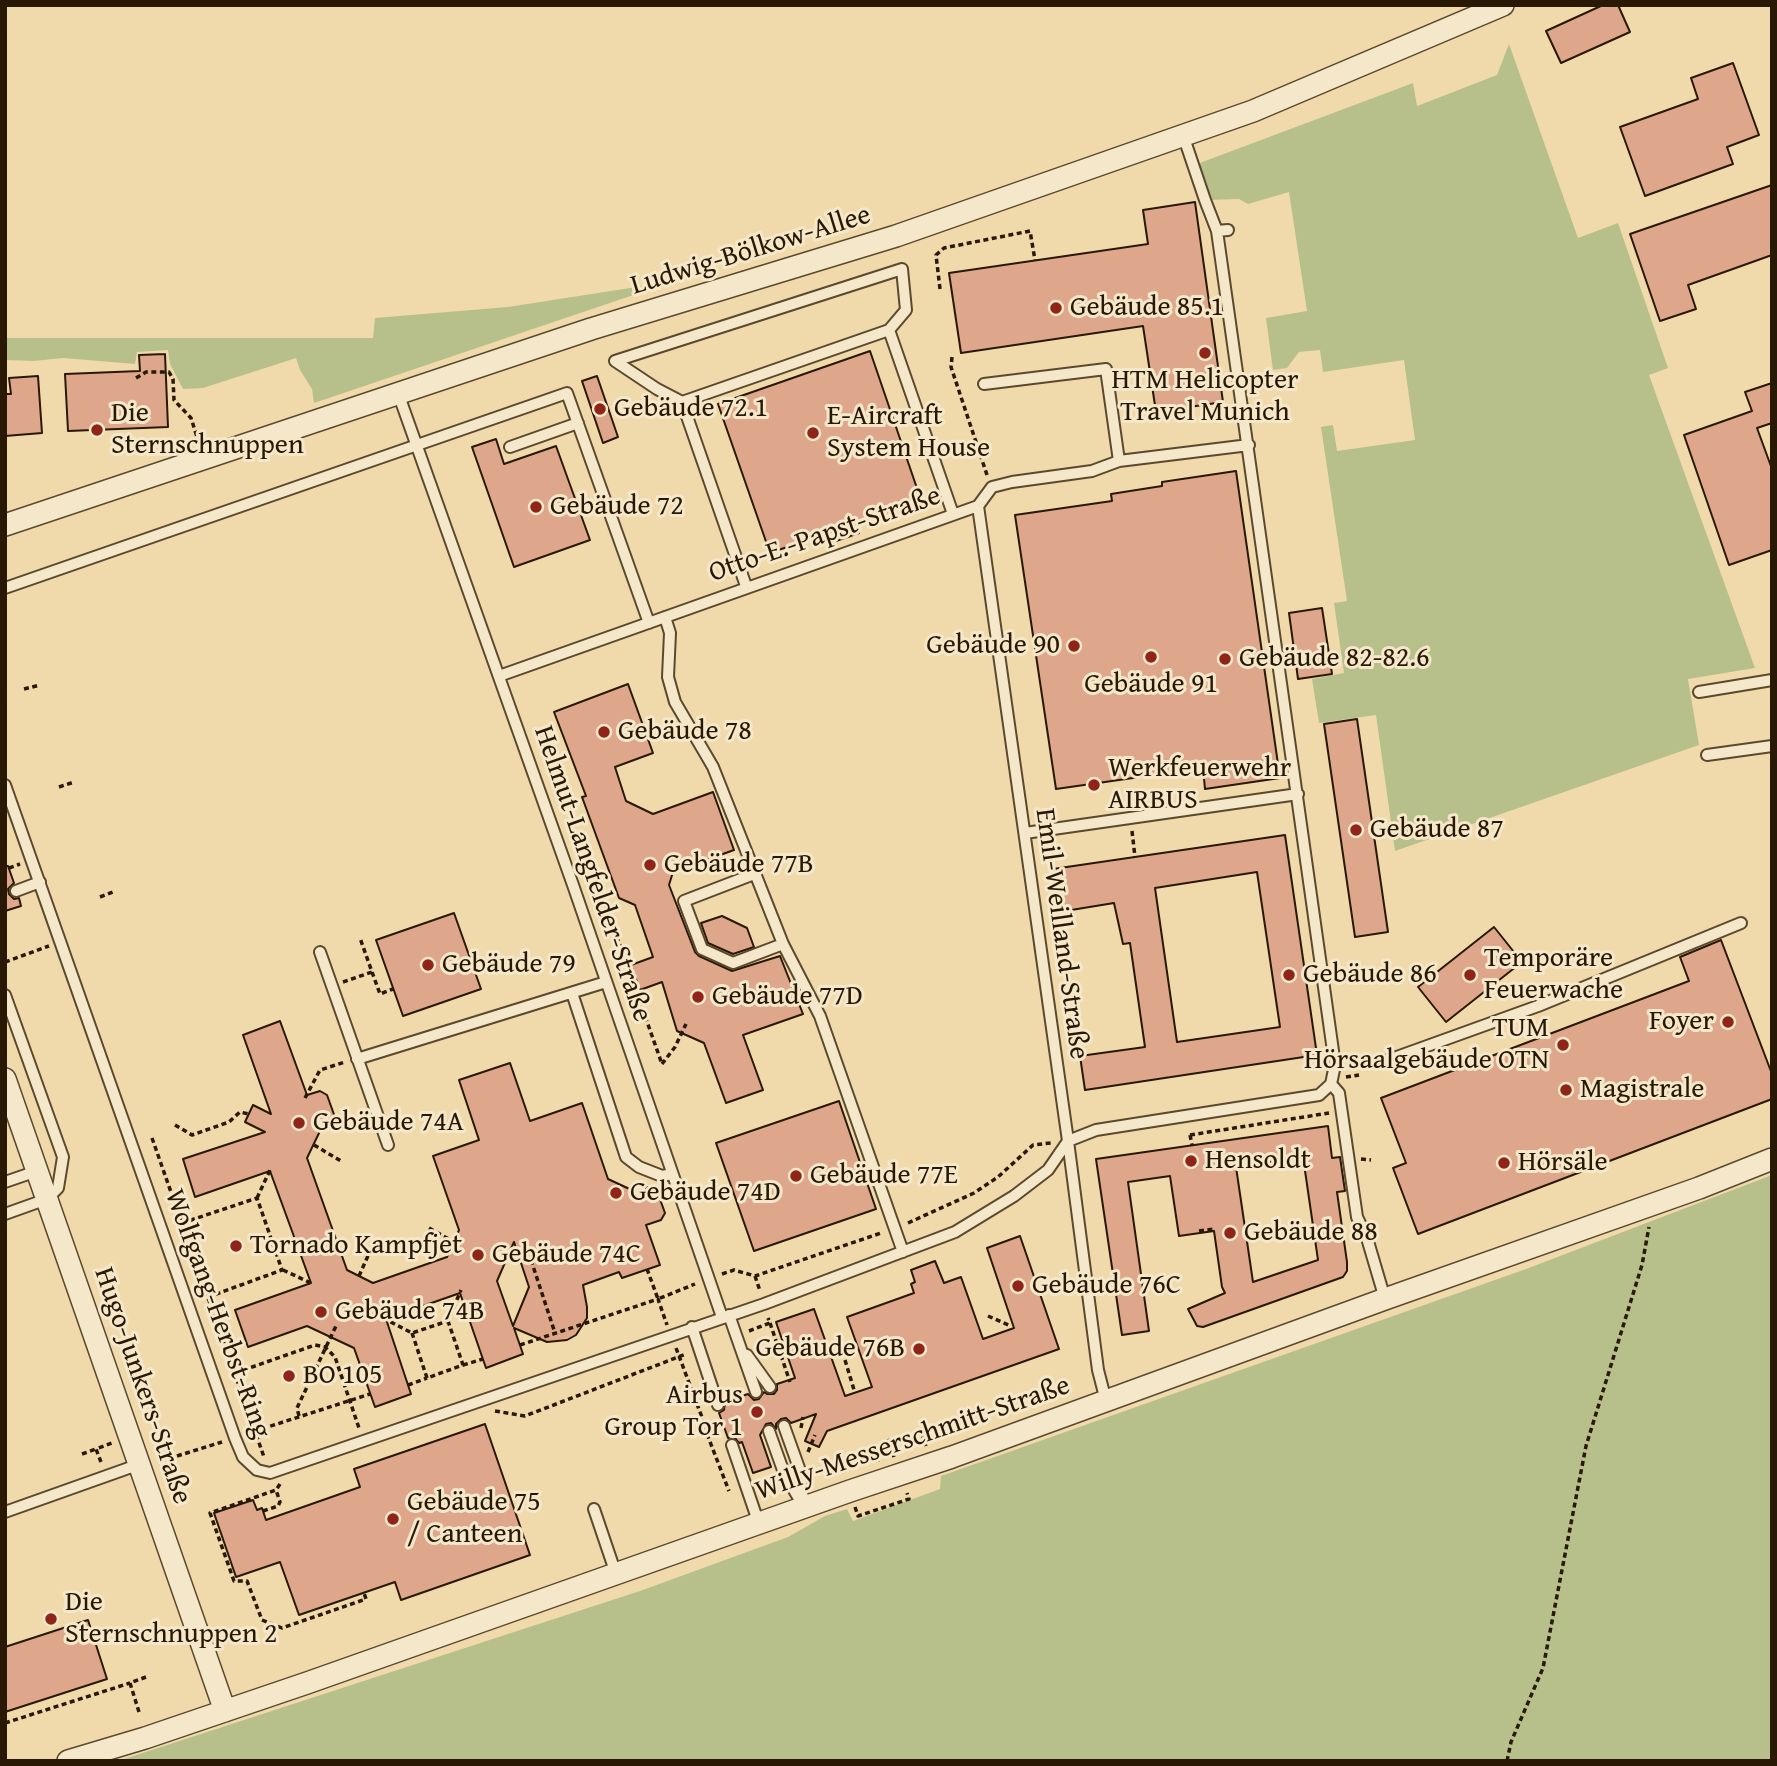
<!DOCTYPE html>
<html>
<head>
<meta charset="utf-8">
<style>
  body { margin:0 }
  #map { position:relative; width:1777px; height:1766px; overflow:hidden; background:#f0daac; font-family:"Gentium Book Plus",serif }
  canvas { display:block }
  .frame { position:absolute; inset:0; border:7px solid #291904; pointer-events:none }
</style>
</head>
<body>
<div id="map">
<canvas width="1777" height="1766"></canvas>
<div class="frame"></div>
</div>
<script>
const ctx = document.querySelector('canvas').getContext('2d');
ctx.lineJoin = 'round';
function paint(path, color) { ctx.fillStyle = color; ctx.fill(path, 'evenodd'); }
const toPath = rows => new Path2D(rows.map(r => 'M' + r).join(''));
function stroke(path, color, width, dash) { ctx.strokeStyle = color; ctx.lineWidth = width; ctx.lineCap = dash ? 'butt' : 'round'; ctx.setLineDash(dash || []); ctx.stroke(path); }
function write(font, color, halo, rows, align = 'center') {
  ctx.font = font + ' "Gentium Book Plus",serif'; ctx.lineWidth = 6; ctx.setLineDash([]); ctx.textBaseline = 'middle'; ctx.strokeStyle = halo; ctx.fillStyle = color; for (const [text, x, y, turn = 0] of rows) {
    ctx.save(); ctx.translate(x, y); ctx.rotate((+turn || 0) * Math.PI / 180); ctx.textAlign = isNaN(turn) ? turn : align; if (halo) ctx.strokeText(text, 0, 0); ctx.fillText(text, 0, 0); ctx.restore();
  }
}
paint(toPath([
  [1509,44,1578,238,1618,223,1668,368,1649,375,1755,668,1688,679,1699,745,1395,851,1376,715,1319,723,1312,679,1344,673,1334,603,1347,601,1321,427,1333,425,1337,451,1415,440,1404,360,1323,372,1320,350,1299,352,1287,368,1273,370,1266,318,1307,311,1289,192,1248,204,1239,199,1209,200,1197,164,1413,83,1417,106,1497,75],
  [675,281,314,403,312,389,300,370,296,358,203,388,183,389,170,364,168,350,137,352,135,364,63,358,34,361,5,360,5,338,373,338,375,318,508,307],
  [1772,1175,1772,1761,118,1761,640,1591,788,1537,825,1516,847,1509,853,1521,940,1489,941,1476,1526,1269]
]), '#b7c08b');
const building = toPath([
  [1603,5,1618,5,1630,32,1561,63,1546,31,1603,5],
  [1733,63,1759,135,1727,147,1733,164,1645,196,1620,127,1698,99,1691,78,1733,63],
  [1772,185,1772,255,1688,285,1696,309,1660,321,1630,234,1772,185],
  [1195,202,1223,402,1156,412,1143,326,961,353,949,273,1148,244,1143,210,1195,202],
  [870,351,921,500,856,523,859,533,836,541,833,531,770,553,718,404,870,351],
  [165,354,168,427,68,431,65,374,140,371,139,355,165,354],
  [38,376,42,433,5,436,5,394,11,394,9,378,38,376],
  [597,376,618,437,603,443,582,381,597,376],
  [1772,383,1772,423,1757,428,1772,469,1772,550,1729,565,1684,435,1752,411,1745,392,1772,383],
  [496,439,504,464,556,446,590,540,514,567,472,447,496,439],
  [1236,471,1280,778,1205,789,1203,768,1056,789,1015,515,1112,501,1111,494,1162,486,1162,482,1236,471],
  [1322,608,1332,674,1298,679,1289,613,1322,608],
  [628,684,653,753,615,767,626,801,653,814,713,792,734,850,673,872,669,885,695,952,699,956,732,971,780,956,803,1014,743,1035,763,1090,726,1103,704,1043,677,1031,662,982,640,990,631,965,653,957,635,905,619,898,582,797,586,796,554,712,628,684],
  [1357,719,1388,932,1355,937,1324,724,1357,719],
  [1285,835,1317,1055,1085,1090,1080,1056,1145,1047,1130,943,1123,944,1114,903,1059,912,1053,869,1285,835],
  [1257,872,1280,1027,1177,1042,1155,888,1257,872],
  [5,866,8,866,14,883,8,889,9,894,14,899,19,898,21,906,5,911,5,866],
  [454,913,481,989,403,1016,376,940,454,913],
  [722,916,747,928,754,947,733,954,708,943,701,923,722,916],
  [1494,927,1522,962,1446,1022,1418,987,1494,927],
  [1721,940,1772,1074,1772,1099,1418,1234,1393,1168,1406,1163,1381,1098,1689,981,1680,957,1721,940],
  [280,1021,307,1095,320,1091,327,1095,336,1120,332,1128,320,1131,307,1158,347,1270,373,1283,447,1257,459,1230,433,1156,479,1140,459,1080,510,1063,530,1121,582,1103,608,1179,636,1192,648,1187,657,1191,665,1213,661,1220,646,1225,660,1265,622,1278,619,1272,583,1285,587,1307,587,1318,576,1335,567,1340,547,1342,514,1328,523,1354,486,1368,460,1293,386,1319,411,1394,375,1407,354,1348,307,1326,248,1347,235,1310,311,1283,270,1171,195,1197,183,1159,265,1132,245,1122,253,1105,271,1114,243,1035,280,1021],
  [514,1242,529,1287,513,1326,497,1281,514,1242],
  [839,1101,876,1209,754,1251,716,1143,839,1101],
  [1328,1126,1332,1158,1340,1157,1345,1191,1337,1192,1347,1262,1347,1271,1343,1277,1203,1327,1197,1326,1188,1309,1225,1293,1222,1287,1214,1231,1179,1236,1170,1176,1128,1182,1149,1331,1122,1335,1096,1159,1328,1126],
  [1303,1157,1318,1260,1253,1282,1236,1167,1303,1157],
  [1020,1236,1059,1349,827,1431,819,1447,805,1441,816,1414,791,1423,786,1418,781,1419,776,1424,776,1429,771,1423,766,1424,760,1435,771,1467,753,1473,742,1442,739,1443,734,1437,728,1438,719,1413,724,1410,725,1402,748,1394,754,1400,759,1399,764,1392,767,1394,774,1394,777,1390,777,1384,795,1378,776,1322,814,1309,845,1396,872,1387,847,1317,914,1293,911,1284,915,1282,911,1270,935,1261,944,1283,961,1277,983,1339,1014,1328,987,1248,1020,1236],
  [485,1424,530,1555,401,1600,395,1582,299,1615,280,1562,236,1577,214,1513,253,1500,257,1510,262,1508,266,1520,360,1487,354,1469,485,1424],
  [88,1620,107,1679,5,1712,5,1647,88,1620]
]);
paint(building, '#dea78b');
stroke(building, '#291904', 2);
const lane = toPath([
  [1183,135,1205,200,1217,231],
  [984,384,1106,369,1119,461],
  [398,393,573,885,722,1317],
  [682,402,657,389,615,361,902,269,906,310,889,330],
  [510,447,578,423],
  [978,506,1068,1141,1098,1370,1106,1401],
  [746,586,682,402,889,330,953,514],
  [5,588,567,393,649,623],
  [665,617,670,633,668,677,675,702,713,767,783,944,820,1016,903,1252],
  [499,676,978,506,992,487,1012,482,1092,471,1119,461,1249,445],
  [1699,692,1772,680],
  [1707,755,1772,746],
  [5,785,235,1438,243,1457,257,1470,270,1473,764,1304,955,1232,1014,1196,1048,1170,1068,1141,1096,1130,1319,1095,1331,1084,1335,1065,1217,231,1228,230],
  [1025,833,1298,794],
  [754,874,684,901,702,949,733,963,783,944],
  [16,891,40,882],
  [320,952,388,1145],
  [572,993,626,1157,639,1167,662,1176,672,1174],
  [5,995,63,1157,58,1188,47,1199,5,1214],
  [357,1059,606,982],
  [1380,1063,1538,1006,1741,923],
  [1331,1084,1339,1093,1357,1217,1367,1238,1385,1299],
  [5,1182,37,1171],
  [729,1315,756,1392],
  [692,1327,718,1405],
  [747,1355,770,1387],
  [784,1426,799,1468,804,1507],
  [769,1431,784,1473,801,1502],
  [732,1445,759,1524],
  [594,1509,616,1574],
  [5,1512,140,1464]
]);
const street = toPath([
  [5,525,591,329,896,236,1253,111,1503,5],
  [5,1079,225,1711],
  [68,1761,145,1738,307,1683,850,1491,952,1457,1385,1299,1699,1188,1772,1159]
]);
stroke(lane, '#5b492e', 14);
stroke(street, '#5b492e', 24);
stroke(toPath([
  [940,289,936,255,944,248,1030,231,1035,260],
  [952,357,951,367,987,475],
  [136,378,146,372,169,372,173,379,174,400,191,418,198,440],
  [844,527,848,538],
  [24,689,40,685],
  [59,787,74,782],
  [1132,831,1135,857],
  [9,868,20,864],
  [589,889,601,892,662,1064],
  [100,897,113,892],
  [5,962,49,946],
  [372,972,380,994,393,989],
  [343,982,372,972,360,938],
  [662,1064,675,1047,686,1024],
  [1346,1077,1359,1075],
  [305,1098,320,1070,345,1062],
  [175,1125,192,1135,229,1122,240,1112,249,1114],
  [1190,1135,1329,1113],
  [1190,1135,1192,1145],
  [152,1138,264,1457],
  [314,1145,341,1161],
  [1361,1159,1371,1160],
  [257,1198,271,1168],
  [182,1223,257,1198,282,1270,208,1297],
  [908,1223,974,1193,998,1177,1033,1145,1051,1143],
  [429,1228,454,1242],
  [1199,1231,1214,1229],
  [531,1260,555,1333],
  [647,1269,658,1299,695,1284],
  [283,1270,313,1284],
  [722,1274,734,1270,755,1276,881,1233],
  [359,1276,371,1249],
  [755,1276,760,1291],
  [988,1316,1011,1326],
  [383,1318,412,1333,448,1321,461,1290],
  [770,1323,790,1382],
  [749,1331,770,1323,768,1318],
  [412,1333,427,1378,463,1365,448,1321],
  [520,1345,658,1299,667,1325],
  [676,1348,706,1428],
  [845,1360,855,1393],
  [463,1365,483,1359],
  [235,1373,315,1345,325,1347,335,1357,359,1428],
  [408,1385,427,1378],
  [495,1411,525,1416,686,1354],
  [299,1416,297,1408,336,1326],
  [801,1428,803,1417],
  [920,1428,926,1446],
  [246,1434,370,1394],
  [707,1434,729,1491],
  [888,1439,894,1457],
  [872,1444,878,1462],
  [808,1452,815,1435],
  [82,1454,96,1449],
  [177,1456,222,1442],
  [838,1456,844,1473],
  [101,1462,96,1449,112,1443],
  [280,1484,276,1490,210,1513,234,1581,247,1581,262,1620,282,1628,366,1599,364,1593],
  [855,1507,858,1516,909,1499,907,1493],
  [263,1511,278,1506,280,1502,276,1490],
  [139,1712,130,1683,146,1677],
  [5,1723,130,1683],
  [1507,1761,1511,1742,1543,1668,1586,1446,1642,1265,1649,1227]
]), '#291904', 3.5, [5, 3.5]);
stroke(lane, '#f5e7c9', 10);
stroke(street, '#f5e7c9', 21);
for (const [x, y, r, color] of [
  [1056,308,7,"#8f2418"],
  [1205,353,7,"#8f2418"],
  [600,409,7,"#8f2418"],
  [97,430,7,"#8f2418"],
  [813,433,7,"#8f2418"],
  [536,507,7,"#8f2418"],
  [1074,646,7,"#8f2418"],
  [1151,657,7,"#8f2418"],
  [1225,659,7,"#8f2418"],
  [604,732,7,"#8f2418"],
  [1094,785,7,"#8f2418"],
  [1356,830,7,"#8f2418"],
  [650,865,7,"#8f2418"],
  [428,965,7,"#8f2418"],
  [1289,975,7,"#8f2418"],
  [1470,975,7,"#8f2418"],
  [698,997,7,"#8f2418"],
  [1728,1022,7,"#8f2418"],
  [1563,1045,7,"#8f2418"],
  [1566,1090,7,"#8f2418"],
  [299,1123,7,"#8f2418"],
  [1191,1161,7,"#8f2418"],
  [1504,1163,7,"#8f2418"],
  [796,1176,7,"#8f2418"],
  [616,1193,7,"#8f2418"],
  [1230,1233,7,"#8f2418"],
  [236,1246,7,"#8f2418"],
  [478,1255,7,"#8f2418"],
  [1018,1286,7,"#8f2418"],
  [321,1312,7,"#8f2418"],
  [919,1349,7,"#8f2418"],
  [289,1376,7,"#8f2418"],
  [757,1412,7,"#8f2418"],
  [393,1519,7,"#8f2418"],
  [51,1619,7,"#8f2418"]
]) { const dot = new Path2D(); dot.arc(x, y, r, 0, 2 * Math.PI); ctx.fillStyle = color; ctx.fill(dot); stroke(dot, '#f5e7c9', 2.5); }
write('28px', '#291904', '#f5e7c9', [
  ["Ludwig-Bölkow-Allee",751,251,-17],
  ["Otto-E.-Papst-Straße",825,535,-19],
  ["Helmut-Langfelder-Straße",592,874,71],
  ["Emil-Weilland-Straße",1061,934,82],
  ["Wolfgang-Herbst-Ring",217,1314,70],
  ["Hugo-Junkers-Straße",142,1386,71],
  ["Willy-Messerschmitt-Straße",913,1439,-19]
]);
write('28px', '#291904', '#f5e7c9', [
  ["Gebäude 85.1",1070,308],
  ["HTM Helicopter",1205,381,"center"],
  ["Travel Munich",1205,413,"center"],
  ["Gebäude 72.1",614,409],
  ["Die",111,414],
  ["Sternschnuppen",111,446],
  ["E-Aircraft",827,417],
  ["System House",827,449],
  ["Gebäude 72",550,507],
  ["Gebäude 90",1060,646,"right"],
  ["Gebäude 82-82.6",1239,659],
  ["Gebäude 91",1151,685,"center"],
  ["Gebäude 78",618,732],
  ["Werkfeuerwehr",1108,769],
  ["AIRBUS",1108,801],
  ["Gebäude 87",1370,830],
  ["Gebäude 77B",664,865],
  ["Temporäre",1484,959],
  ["Feuerwache",1484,991],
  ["Gebäude 79",442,965],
  ["Gebäude 86",1303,975],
  ["Gebäude 77D",712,997],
  ["Foyer",1714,1022,"right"],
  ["TUM",1549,1029,"right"],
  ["Hörsaalgebäude OTN",1549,1061,"right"],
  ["Magistrale",1580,1090],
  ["Gebäude 74A",313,1123],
  ["Hensoldt",1205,1161],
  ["Hörsäle",1518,1163],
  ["Gebäude 77E",810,1176],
  ["Gebäude 74D",630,1193],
  ["Gebäude 88",1244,1233],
  ["Tornado Kampfjet",250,1246],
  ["Gebäude 74C",492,1255],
  ["Gebäude 76C",1032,1286],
  ["Gebäude 74B",335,1312],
  ["Gebäude 76B",905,1349,"right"],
  ["BO 105",303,1376],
  ["Airbus",743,1396,"right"],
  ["Group Tor 1",743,1428,"right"],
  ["Gebäude 75",407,1503],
  ["/ Canteen",407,1535],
  ["Die",65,1603],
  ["Sternschnuppen 2",65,1635]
], 'left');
</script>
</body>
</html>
